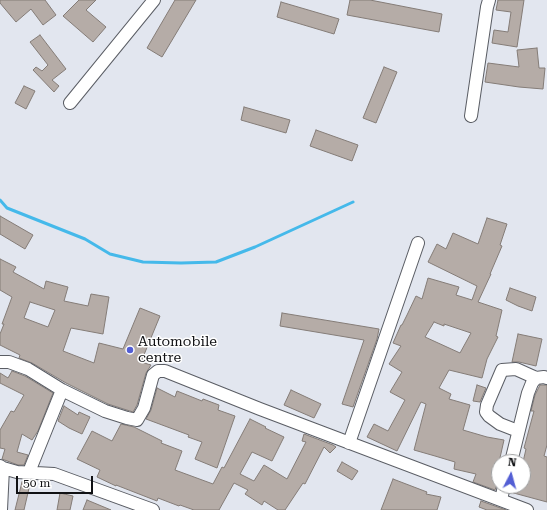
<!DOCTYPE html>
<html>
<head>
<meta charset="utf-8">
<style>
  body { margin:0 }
  #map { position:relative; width:547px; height:510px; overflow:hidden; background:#e2e6ef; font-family:"Roboto Serif",serif }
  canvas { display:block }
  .north { position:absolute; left:491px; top:454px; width:40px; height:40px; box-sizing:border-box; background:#fff; border:1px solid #9fa0a1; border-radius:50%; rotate:6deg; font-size:11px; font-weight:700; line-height:16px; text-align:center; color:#101114 }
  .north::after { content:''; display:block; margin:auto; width:14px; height:18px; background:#535ed4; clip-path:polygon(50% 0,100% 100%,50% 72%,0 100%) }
  .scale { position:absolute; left:16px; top:476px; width:77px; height:18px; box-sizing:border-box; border:2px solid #101114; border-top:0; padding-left:5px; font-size:12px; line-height:14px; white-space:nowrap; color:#101114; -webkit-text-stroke:3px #fff; paint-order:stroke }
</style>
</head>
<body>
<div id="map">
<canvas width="547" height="510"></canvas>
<div class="north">N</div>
<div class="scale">50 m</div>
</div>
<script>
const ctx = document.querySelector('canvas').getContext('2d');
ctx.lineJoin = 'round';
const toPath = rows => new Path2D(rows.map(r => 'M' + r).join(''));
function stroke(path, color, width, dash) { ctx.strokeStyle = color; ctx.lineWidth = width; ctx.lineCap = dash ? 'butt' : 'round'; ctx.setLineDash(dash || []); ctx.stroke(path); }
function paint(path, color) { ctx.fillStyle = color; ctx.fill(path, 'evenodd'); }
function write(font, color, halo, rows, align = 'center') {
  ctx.font = font + ' "Roboto Serif",serif'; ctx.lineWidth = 3; ctx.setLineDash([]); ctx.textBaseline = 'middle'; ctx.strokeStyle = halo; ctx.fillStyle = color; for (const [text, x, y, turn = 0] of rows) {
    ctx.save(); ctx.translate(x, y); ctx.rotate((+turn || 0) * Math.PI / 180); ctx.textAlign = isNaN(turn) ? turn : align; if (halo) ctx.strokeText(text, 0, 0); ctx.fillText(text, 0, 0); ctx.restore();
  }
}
stroke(toPath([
  [0,200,7,208,85,239,110,254,143,262,181,263,216,262,255,247,353,202]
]), '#45b9ea', 3);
const building = toPath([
  [0,0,45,0,56,15,43,25,31,9,16,22,0,3,0,0],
  [79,0,96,0,86,10,106,27,93,42,63,16,79,0],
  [175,0,196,0,162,57,147,48,175,0],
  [350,0,370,0,442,14,439,32,347,15,350,0],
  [498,0,524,0,517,47,492,43,494,30,508,32,511,12,496,10,498,0],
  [281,2,339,19,334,34,277,17,281,2],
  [40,35,66,69,52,80,59,86,54,92,33,70,36,67,42,71,48,65,30,42,40,35],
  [537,48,539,68,545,68,543,89,519,87,485,82,488,63,519,67,517,50,537,48],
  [384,67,397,72,376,123,363,118,384,67],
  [24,86,35,91,26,109,15,103,24,86],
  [244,107,290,120,286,133,241,120,244,107],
  [316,130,358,145,352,161,310,146,316,130],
  [0,216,33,235,25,249,0,234,0,216],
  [487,218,507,224,500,245,502,246,490,274,491,274,478,302,502,310,496,336,498,337,487,359,482,378,449,370,439,388,451,394,449,399,470,405,463,430,487,437,504,440,495,480,498,481,495,490,473,482,476,474,454,469,455,462,435,456,414,450,426,404,421,402,397,451,367,437,374,424,388,431,405,400,390,392,402,372,389,364,401,346,393,343,401,325,402,325,407,315,416,296,422,299,428,278,459,287,456,295,472,300,477,286,428,262,437,244,446,249,453,233,478,244,487,218],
  [434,322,444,326,444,324,471,333,460,353,425,337,434,322],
  [0,259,16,267,13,272,44,289,46,281,68,287,64,301,88,306,91,294,109,297,103,334,71,328,63,351,94,363,99,343,123,349,140,308,160,316,141,362,151,365,146,373,137,405,133,412,108,404,66,383,32,363,19,358,20,355,0,345,0,334,4,324,2,324,12,297,0,290,0,259],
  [30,302,55,310,48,327,24,318,30,302],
  [510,288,536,297,532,311,518,306,506,300,510,288],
  [282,313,379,329,377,339,353,407,342,404,364,340,280,326,282,313],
  [518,334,542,339,536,366,519,362,512,362,518,334],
  [12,371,25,376,53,393,38,431,32,440,22,434,17,452,28,455,24,465,18,465,2,459,5,449,0,448,0,430,11,411,14,412,24,395,0,383,0,373,8,378,12,371],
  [477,385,486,388,480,402,473,401,477,385],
  [540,385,547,385,547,445,544,456,547,457,547,502,510,492,511,486,523,486,523,462,526,449,524,448,534,411,531,411,535,395,540,385],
  [157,388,175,397,177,391,202,401,203,399,219,405,218,410,235,416,217,468,195,459,202,442,188,437,189,435,146,419,151,410,157,388],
  [291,390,321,404,314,418,284,405,291,390],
  [64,406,78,415,79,412,90,417,82,434,69,428,58,421,64,406],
  [250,419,266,427,265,428,284,437,272,461,252,452,240,474,254,481,264,465,287,479,306,442,302,441,304,434,333,445,336,447,330,453,324,447,305,484,303,483,285,510,278,510,264,501,262,505,245,494,248,490,234,483,219,510,194,510,180,505,179,506,158,498,157,501,116,485,116,486,97,477,100,470,77,459,92,431,112,441,121,424,134,427,162,441,161,443,182,451,175,470,213,484,222,467,224,468,250,419],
  [342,462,358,471,352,480,337,471,342,462],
  [393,479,427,492,426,494,441,497,437,510,381,510,393,479],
  [22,482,30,484,24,510,15,510,22,482],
  [60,493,73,496,70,510,57,510,60,493],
  [87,500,111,510,83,510,87,500],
  [481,501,506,510,487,510,479,507,481,501]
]);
paint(building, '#b5aca7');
stroke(building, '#847c77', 1);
const minor = toPath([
  [70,103,154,0],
  [471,116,487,7,489,0],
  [0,362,9,362,28,369,62,390,105,411,127,418,137,420,144,408,153,375,158,371,165,371,260,409,527,510],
  [518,431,500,424,489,416,486,412,487,405,502,370,516,369,536,378],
  [349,443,418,243],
  [511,462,528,393,532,383,536,378,544,377,547,378],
  [0,466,3,468,17,472,54,474,153,510],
  [29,472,62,390],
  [501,500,504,486],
  [1,510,3,468]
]);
stroke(minor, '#5a5d64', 14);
stroke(minor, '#fff', 12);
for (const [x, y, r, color] of [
  [130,350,4,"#535ed4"]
]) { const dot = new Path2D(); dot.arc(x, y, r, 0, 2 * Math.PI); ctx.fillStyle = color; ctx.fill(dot); stroke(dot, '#fff', 1.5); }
write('14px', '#101114', '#fff', [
  ["Automobile",138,342],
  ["centre",138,358]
], 'left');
</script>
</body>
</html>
